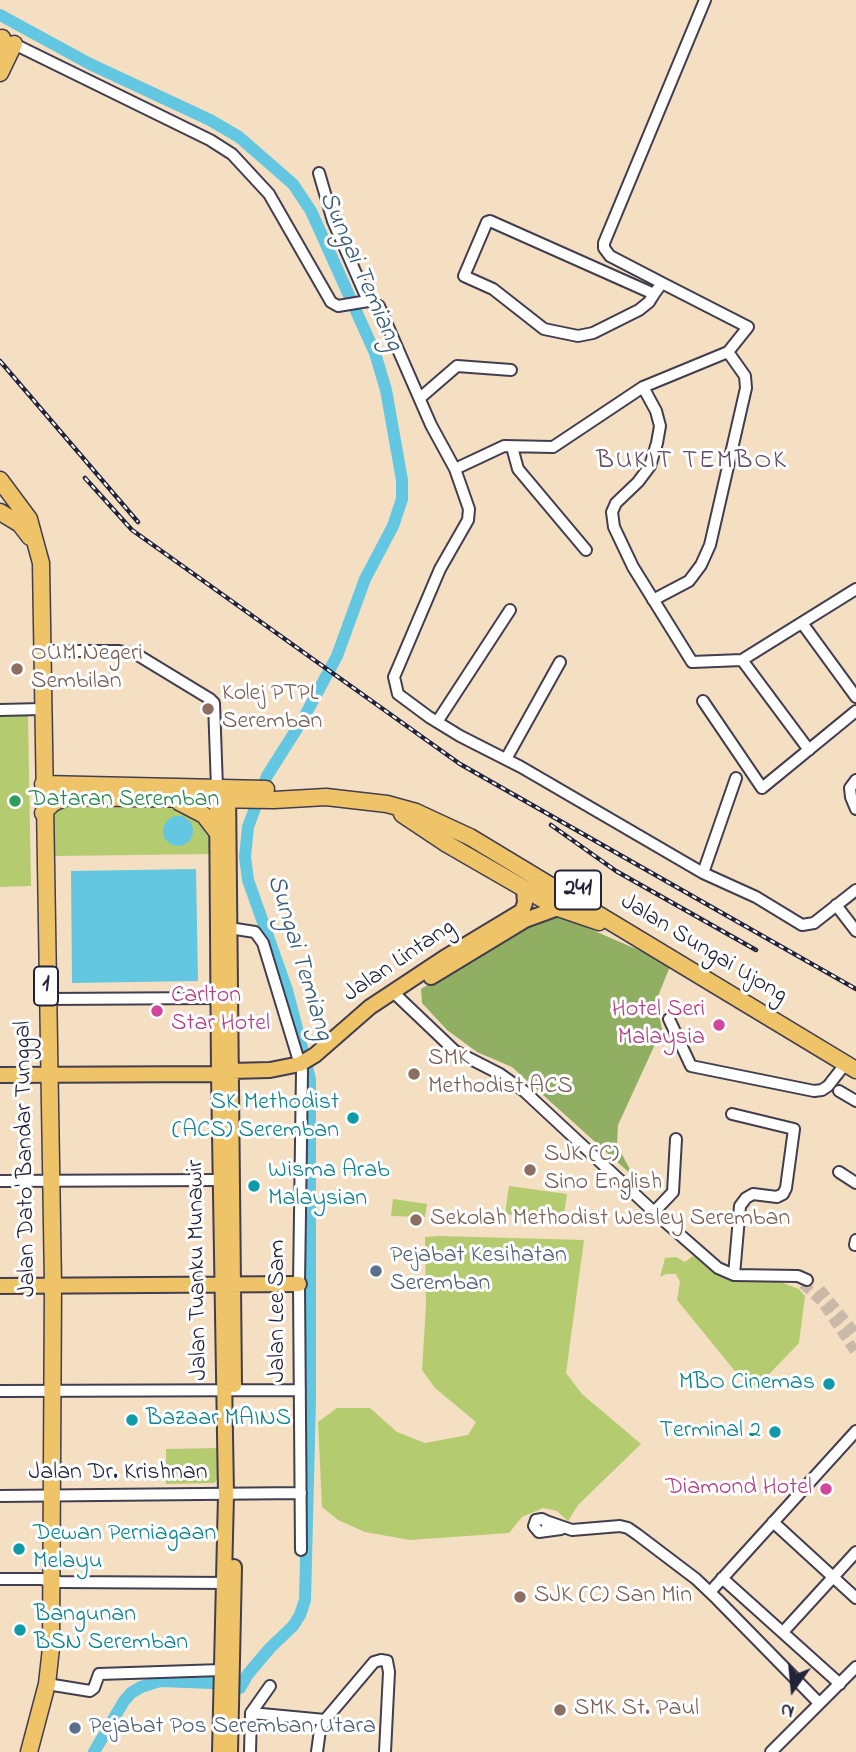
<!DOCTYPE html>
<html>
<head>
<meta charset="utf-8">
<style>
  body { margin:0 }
  #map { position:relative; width:856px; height:1752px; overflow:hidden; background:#f4dfc3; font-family:"Indie Flower",sans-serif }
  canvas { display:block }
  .north { position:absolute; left:758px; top:1654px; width:70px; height:70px; -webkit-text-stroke:5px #fff; paint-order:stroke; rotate:195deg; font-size:19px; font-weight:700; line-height:28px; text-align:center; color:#22223b }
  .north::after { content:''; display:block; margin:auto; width:24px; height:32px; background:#22223b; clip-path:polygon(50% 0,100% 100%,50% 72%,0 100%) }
</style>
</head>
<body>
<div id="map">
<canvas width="856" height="1752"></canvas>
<div class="north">N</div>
</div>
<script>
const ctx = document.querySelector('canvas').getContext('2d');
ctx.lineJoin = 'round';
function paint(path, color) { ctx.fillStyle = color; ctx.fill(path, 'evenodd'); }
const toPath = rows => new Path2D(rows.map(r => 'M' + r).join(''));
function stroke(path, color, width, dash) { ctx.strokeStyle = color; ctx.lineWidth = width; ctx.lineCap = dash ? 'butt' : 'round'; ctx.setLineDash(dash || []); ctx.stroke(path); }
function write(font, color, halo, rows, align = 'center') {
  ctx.font = font + ' "Indie Flower",sans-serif'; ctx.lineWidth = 6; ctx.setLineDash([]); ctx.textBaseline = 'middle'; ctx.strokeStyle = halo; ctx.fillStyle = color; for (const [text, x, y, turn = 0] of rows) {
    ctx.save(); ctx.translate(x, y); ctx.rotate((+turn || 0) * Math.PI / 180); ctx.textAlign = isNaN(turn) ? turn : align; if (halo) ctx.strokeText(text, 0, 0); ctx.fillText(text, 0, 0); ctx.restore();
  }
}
paint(toPath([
  [0,716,28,716,31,886,0,887],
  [67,806,175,807,187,811,210,828,213,854,54,856,52,814],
  [509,1186,567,1194,563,1221,505,1214],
  [393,1199,427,1204,425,1217,391,1216],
  [439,1236,584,1240,566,1373,582,1394,641,1444,578,1505,568,1521,557,1511,543,1508,522,1517,509,1533,410,1540,365,1532,338,1520,322,1507,318,1422,337,1408,370,1408,397,1432,425,1443,468,1435,476,1422,435,1388,422,1370,426,1305,425,1237],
  [693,1256,730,1281,778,1281,799,1289,805,1296,799,1343,752,1392,677,1300,680,1282,676,1274,666,1274,660,1277,665,1258,676,1257,685,1262],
  [218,1448,218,1479,214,1483,166,1484,166,1449]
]), '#b5cb70');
paint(toPath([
  [542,913,553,913,671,964,656,1001,662,1029,618,1125,617,1145,634,1177,512,1067,477,1052,447,1030,422,1003,421,989]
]), '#90af62');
paint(toPath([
  '163 831a15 15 0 1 1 30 0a15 15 0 1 1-30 0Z',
  [196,869,198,981,72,983,71,871]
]), '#63c7e1');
stroke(toPath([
  [0,15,90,64,210,120,239,137,293,184,311,211,375,353,386,390,402,480,402,499,393,526,365,579,337,656,303,719,267,776,248,827,245,857,248,880,287,990,310,1079,310,1400,305,1600,300,1615,293,1626,270,1648,248,1674,240,1688,212,1683,160,1681,141,1687,131,1693,124,1701,94,1752]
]), '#63c7e1', 12);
stroke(toPath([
  [803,1284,822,1302,856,1353],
  [820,1289,856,1334]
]), '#cab9a8', 10, [10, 5]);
const minor = toPath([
  [10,42,210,140,232,154,269,194,331,302,338,306,368,301],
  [319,173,333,221,368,301,379,306,431,425,455,469,469,509,468,520,440,569,394,677,398,694,429,717,460,736,521,767,703,873,756,897,802,925,814,923,856,890],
  [662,283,610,256,604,248,604,243,705,0],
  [643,387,656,411,660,426,657,443,650,466,638,482,616,503,612,512,614,527,633,567,692,662,742,660,856,589],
  [420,398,457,366,511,370],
  [512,447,518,469,586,550],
  [455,469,504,446,553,447,643,387,728,352,748,327,662,283,654,294,649,302,639,310,593,333,578,336,544,329,493,289,464,276,487,222,490,221,654,294],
  [653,600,689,581,701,565,710,545,746,388,745,376,728,352],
  [802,623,856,697],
  [42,651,118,651,136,654,210,699,214,703,217,788],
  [742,660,809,750],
  [703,701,762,788,856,711],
  [0,710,42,709],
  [437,722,510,610],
  [506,759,560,662],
  [856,780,850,788,851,797,856,809],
  [703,873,736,778],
  [836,905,856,931],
  [229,928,255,932,263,943,302,1071,299,1284,301,1550],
  [393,992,455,1051,500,1074,524,1091,654,1212,718,1268,734,1275,798,1276,807,1280],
  [47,999,218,998],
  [669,1019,691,1066,814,1091,822,1090,828,1086,846,1063],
  [839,1091,856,1101],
  [732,1114,794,1129,786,1188,783,1194,777,1197,753,1194,746,1198,740,1206,734,1275],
  [839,1172,856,1183],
  [0,1181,220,1180],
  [654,1212,673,1192,676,1139],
  [855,1245,856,1240],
  [0,1391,300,1390],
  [0,1496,301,1493],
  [546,1521,572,1530,620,1526,628,1528,638,1535,696,1579,717,1599,819,1703],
  [773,1522,856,1598],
  [545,1531,548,1525,546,1521,542,1519,536,1520,534,1526,539,1532,561,1529],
  [722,1578,840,1684],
  [0,1579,41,1579,60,1582,231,1583],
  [710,1592,856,1431],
  [783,1632,856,1552],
  [47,1684,90,1691,94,1688,99,1674,222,1670],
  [251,1713,270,1686],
  [250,1752,251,1713,325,1720],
  [317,1752,320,1730,325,1720,374,1662,381,1660,387,1661,389,1672,385,1752],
  [771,1752,856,1667]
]);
const major = toPath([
  [217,789,219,1074,226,1494,220,1752],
  [228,790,234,1385],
  [431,977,525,920,558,908],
  [0,1075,219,1074,230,1071,270,1070,300,1064,315,1055,370,1007,444,958,522,911,525,903,524,889],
  [0,1286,299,1284],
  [230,1752,234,1567]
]);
const highway = toPath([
  [0,46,2,38],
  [0,73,14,44],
  [0,480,29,519,41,563,53,1284,51,1648,47,1684,29,1752],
  [0,512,20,524,30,537],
  [43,784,266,789],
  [179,802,204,815,217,832],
  [43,813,53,803,66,797,274,800,326,797,387,804,416,812,470,837,856,1070],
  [402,814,447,844,558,908,599,922]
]);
stroke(minor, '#423e4f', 14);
stroke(major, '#423e4f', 18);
stroke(highway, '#423e4f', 19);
stroke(minor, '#fff', 10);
stroke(major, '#efc469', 14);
stroke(highway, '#efc469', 16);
const rail = toPath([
  [0,361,138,522],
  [85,478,132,530,460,764,856,989],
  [551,825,616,871,756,950]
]);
stroke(rail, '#22223b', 4.5);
stroke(rail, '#fff', 2, [5]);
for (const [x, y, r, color] of [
  [17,669,7,"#8d6e63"],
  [208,709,7,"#8d6e63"],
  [15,801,7,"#2e9e5b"],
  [157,1011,7,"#d1479c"],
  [719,1025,7,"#d1479c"],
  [414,1074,7,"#8d6e63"],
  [353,1118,7,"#0f9aa8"],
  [530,1170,7,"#8d6e63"],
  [254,1186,7,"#0f9aa8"],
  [416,1220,7,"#8d6e63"],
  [376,1271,7,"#5c6f8a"],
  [829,1384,7,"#0f9aa8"],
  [132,1420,7,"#0f9aa8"],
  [775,1432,7,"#0f9aa8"],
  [826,1489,7,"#d1479c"],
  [19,1549,7,"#0f9aa8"],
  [520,1597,7,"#8d6e63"],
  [20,1630,7,"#0f9aa8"],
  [560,1710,7,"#8d6e63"],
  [75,1728,7,"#5c6f8a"]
]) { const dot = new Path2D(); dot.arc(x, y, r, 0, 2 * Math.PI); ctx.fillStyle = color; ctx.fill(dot); stroke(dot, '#fff', 2.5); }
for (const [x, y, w] of [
  [578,890,46],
  [46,986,24]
]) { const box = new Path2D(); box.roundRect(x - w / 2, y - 19.5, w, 39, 5); ctx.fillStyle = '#fff'; ctx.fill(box); stroke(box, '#22223b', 2); }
write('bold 23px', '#22223b', null, [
  ["241",578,890],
  ["1",46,986]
]);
write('24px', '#785e54', '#fff', [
  ["OUM Negeri",31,655],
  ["Sembilan",31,683],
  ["Kolej PTPL",222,695],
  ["Seremban",222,723],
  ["SMK",428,1060],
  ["Methodist ACS",428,1088],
  ["SJK (C)",544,1156],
  ["Sino English",544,1184],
  ["Sekolah Methodist Wesley Seremban",430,1220],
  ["SJK (C) San Min",534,1597],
  ["SMK St. Paul",574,1710]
], 'left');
write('24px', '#27864d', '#fff', [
  ["Dataran Seremban",29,801]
], 'left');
write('24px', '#22223b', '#fff', [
  ["Jalan Sungai Ujong",703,950,31],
  ["Jalan Lintang",400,962,-34],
  ["Jalan Dato' Bandar Tunggal",27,1159,-91],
  ["Jalan Tuanku Munawir",199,1270,-91],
  ["Jalan Lee Sam",279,1311,-90],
  ["Jalan Dr. Krishnan",118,1474]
]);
write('24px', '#b23c85', '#fff', [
  ["Carlton",171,997,"left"],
  ["Star Hotel",171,1025,"left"],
  ["Hotel Seri",705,1011],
  ["Malaysia",705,1039],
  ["Diamond Hotel",812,1489]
], 'right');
write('24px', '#0d838f', '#fff', [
  ["SK Methodist",339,1104,"right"],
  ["(ACS) Seremban",339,1132,"right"],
  ["Wisma Arab",268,1172],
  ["Malaysian",268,1200],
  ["MBO Cinemas",815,1384,"right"],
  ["Bazaar MAINS",146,1420],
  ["Terminal 2",761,1432,"right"],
  ["Dewan Perniagaan",33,1535],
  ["Melayu",33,1563],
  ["Bangunan",34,1616],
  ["BSN Seremban",34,1644]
], 'left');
write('24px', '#4e5e75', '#fff', [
  ["Pejabat Kesihatan",390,1257],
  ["Seremban",390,1285],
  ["Pejabat Pos Seremban Utara",89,1728]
], 'left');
write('italic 26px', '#395c75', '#fff', [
  ["Sungai Temiang",359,272,66],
  ["Sungai Temiang",298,958,73]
]);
ctx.letterSpacing = '2px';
write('26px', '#614963', '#fff', [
  ["BUKIT TEMBOK",692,463]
]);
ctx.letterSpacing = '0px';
</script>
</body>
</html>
